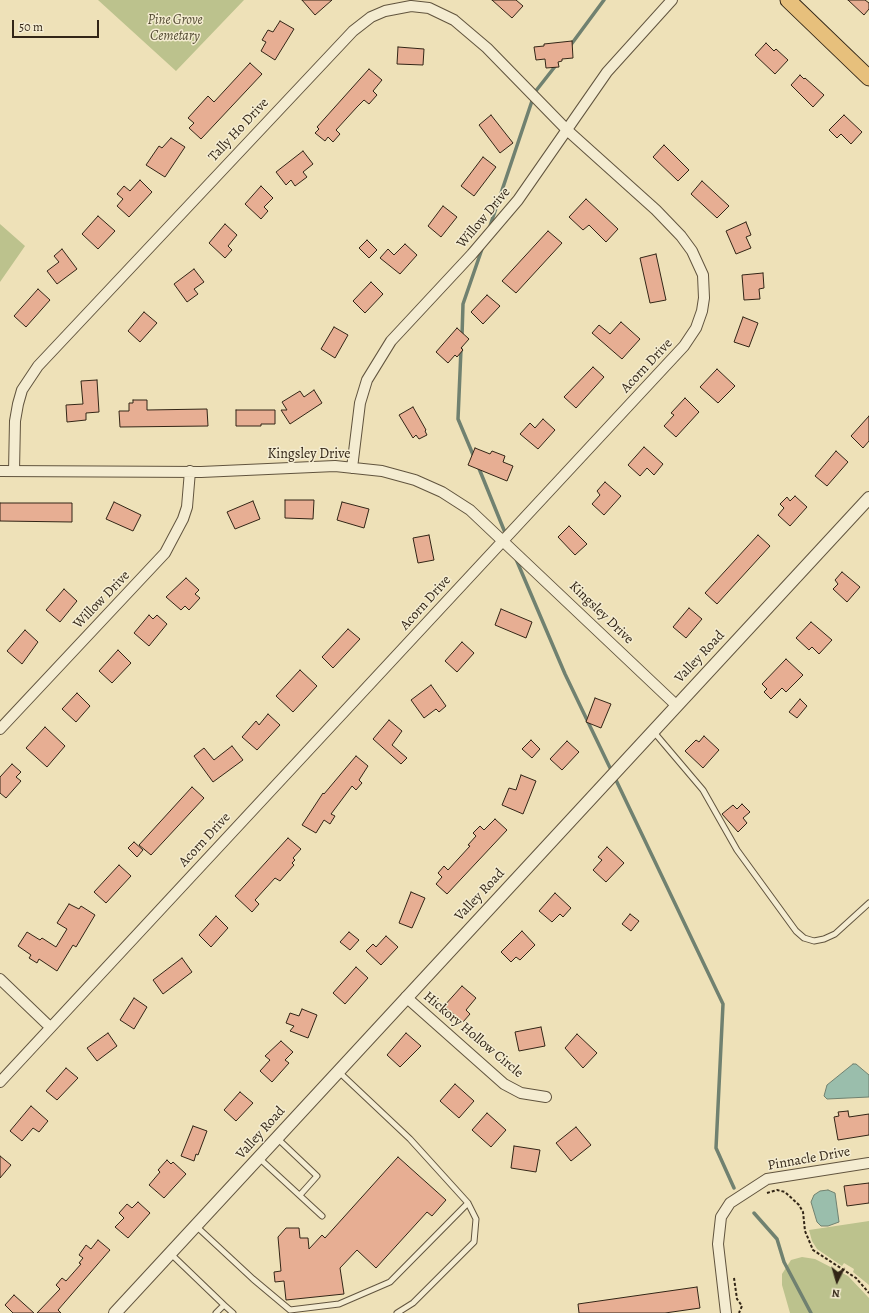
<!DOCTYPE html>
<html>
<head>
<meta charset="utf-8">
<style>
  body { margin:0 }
  #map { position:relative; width:869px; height:1313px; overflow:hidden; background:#eee1b8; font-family:Alegreya,serif }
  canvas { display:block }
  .north { position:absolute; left:817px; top:1261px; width:40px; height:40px; -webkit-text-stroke:3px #f4ecd1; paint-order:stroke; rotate:185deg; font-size:11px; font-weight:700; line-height:16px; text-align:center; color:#322516 }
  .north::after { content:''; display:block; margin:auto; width:14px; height:18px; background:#322516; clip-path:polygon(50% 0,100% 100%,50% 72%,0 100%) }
  .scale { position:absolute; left:12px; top:20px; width:87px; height:18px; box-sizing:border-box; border:2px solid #322516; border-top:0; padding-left:5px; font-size:12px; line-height:14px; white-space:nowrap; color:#322516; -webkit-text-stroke:3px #f4ecd1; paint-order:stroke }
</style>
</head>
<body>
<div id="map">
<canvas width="869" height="1313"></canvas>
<div class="north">N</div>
<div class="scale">50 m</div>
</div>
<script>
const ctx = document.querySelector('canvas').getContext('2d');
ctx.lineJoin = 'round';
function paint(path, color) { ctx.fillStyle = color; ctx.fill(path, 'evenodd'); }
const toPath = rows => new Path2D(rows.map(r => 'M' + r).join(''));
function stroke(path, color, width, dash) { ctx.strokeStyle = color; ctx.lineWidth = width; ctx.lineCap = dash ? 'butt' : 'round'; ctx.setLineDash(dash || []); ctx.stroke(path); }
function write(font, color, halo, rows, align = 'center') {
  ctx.font = font + ' Alegreya,serif'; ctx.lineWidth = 3; ctx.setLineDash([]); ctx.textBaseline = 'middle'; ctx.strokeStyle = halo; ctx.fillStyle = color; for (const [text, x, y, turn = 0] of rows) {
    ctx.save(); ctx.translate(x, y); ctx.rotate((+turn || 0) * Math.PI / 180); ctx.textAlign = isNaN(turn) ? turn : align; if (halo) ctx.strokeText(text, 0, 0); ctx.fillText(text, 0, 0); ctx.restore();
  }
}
paint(toPath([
  [98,0,244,0,176,71],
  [0,224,25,246,0,282],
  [869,1221,869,1285,853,1272,854,1269,844,1263,842,1266,817,1249,812,1241,809,1230],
  [802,1257,815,1259,848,1276,869,1298,869,1313,790,1313,782,1285,782,1274,791,1260]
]), '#bcc28d');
const water = toPath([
  [853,1064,856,1064,869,1075,869,1097,827,1099,824,1096,827,1085,853,1064],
  [828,1190,835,1193,839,1222,828,1226,821,1226,817,1222,811,1202,814,1195,820,1191,828,1190]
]);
paint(water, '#9abeac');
stroke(water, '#708170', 1);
stroke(toPath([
  [570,46,604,0],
  [489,229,535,92,557,64],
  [462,336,463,304,483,246],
  [461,349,458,419,474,457],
  [478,466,506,535],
  [516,559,565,674,612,772],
  [615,778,723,1004,716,1148,734,1188],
  [754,1213,777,1239,784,1262,811,1313]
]), '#708170', 3.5);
const building = toPath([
  [302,0,332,0,315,15,302,0],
  [492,0,516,0,523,6,512,18,492,0],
  [848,0,865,0,869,3,869,9,864,15,848,0],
  [280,21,294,29,275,60,261,51,266,42,262,40,268,30,273,32,280,21],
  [572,41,573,58,562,59,562,61,558,62,559,67,546,68,545,59,536,60,534,47,544,46,544,44,572,41],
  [766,43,774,51,776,49,788,60,775,74,755,55,766,43],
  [398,47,424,49,423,65,397,64,398,47],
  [250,63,262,74,201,139,189,128,194,123,188,118,208,96,214,102,250,63],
  [369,69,382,80,373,91,377,95,369,104,364,100,357,107,336,130,340,134,333,142,328,137,325,141,315,133,319,129,317,127,369,69],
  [800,75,804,79,805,78,824,95,813,107,791,85,800,75],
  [491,115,513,143,500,153,479,125,491,115],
  [844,115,862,132,851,144,841,134,837,138,829,130,844,115],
  [171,138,185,147,165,177,146,165,159,146,162,148,171,138],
  [664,145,689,170,678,181,653,157,664,145],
  [303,151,313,164,303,172,307,177,295,186,291,180,286,185,276,172,303,151],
  [483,157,496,167,474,196,461,186,483,157],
  [140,180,152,192,129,217,117,206,123,199,117,194,124,186,130,191,140,180],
  [702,181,729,206,717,218,691,194,702,181],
  [261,186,273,198,264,207,268,211,261,219,245,204,261,186],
  [586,199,618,229,606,242,589,225,583,230,569,217,586,199],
  [443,206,457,217,441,237,428,226,443,206],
  [98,216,115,231,98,249,82,234,98,216],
  [746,222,751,235,746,237,751,248,736,254,726,231,746,222],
  [225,224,237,235,228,246,232,250,225,258,209,243,225,224],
  [548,231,562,243,516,293,502,281,548,231],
  [367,240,377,250,369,258,359,248,367,240],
  [405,244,417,255,400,274,380,258,388,249,394,255,405,244],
  [62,249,77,269,57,284,47,271,59,262,54,256,62,249],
  [656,254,666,300,650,303,640,258,656,254],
  [194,269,204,282,194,289,198,294,187,302,174,284,194,269],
  [763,273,764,288,759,289,760,299,744,300,742,275,763,273],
  [371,282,383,294,365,313,353,301,371,282],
  [38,289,50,300,26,327,14,316,38,289],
  [487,295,500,306,483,324,471,312,487,295],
  [144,312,157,323,140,342,128,331,144,312],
  [743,317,758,323,749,347,734,342,743,317],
  [621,322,640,339,622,359,592,333,599,325,610,334,621,322],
  [334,327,348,335,335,358,321,349,334,327],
  [457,328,469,339,461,348,463,350,457,357,455,355,448,363,436,352,457,328],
  [593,367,604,377,576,408,564,397,593,367],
  [717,369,735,386,718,403,700,387,717,369],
  [97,380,99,412,86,413,86,420,67,422,66,405,83,404,81,381,97,380],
  [314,390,322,403,290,424,281,410,287,410,282,402,300,391,304,397,314,390],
  [685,398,699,412,676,437,664,426,674,415,671,413,685,398],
  [133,400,147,400,147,410,207,409,208,426,120,427,119,411,129,411,129,403,133,403,133,400],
  [413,407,426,430,425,431,427,435,419,439,416,435,413,438,399,415,413,407],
  [236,410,275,410,275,424,261,424,261,426,236,426,236,410],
  [869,416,869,441,863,448,851,436,869,416],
  [543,419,555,430,538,449,520,434,530,423,535,428,543,419],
  [644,447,663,464,654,475,647,468,640,476,628,465,644,447],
  [475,448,490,454,492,451,505,456,503,462,513,466,507,481,468,465,475,448],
  [836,451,848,462,827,486,815,476,836,451],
  [605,482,621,496,604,515,592,504,600,495,597,491,605,482],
  [795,496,807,507,790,526,778,515,784,508,780,504,787,497,790,501,795,496],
  [285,500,314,500,313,519,285,518,285,500],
  [253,501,260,519,235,529,227,512,253,501],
  [114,502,141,515,133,531,106,519,114,502],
  [342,502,369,509,364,528,337,520,342,502],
  [0,503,72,503,72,522,0,521,0,503],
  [569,526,587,544,575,555,558,537,569,526],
  [429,535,434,560,418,563,413,538,429,535],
  [758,535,770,546,717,604,705,593,758,535],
  [842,572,860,587,847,602,833,589,838,584,835,580,842,572],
  [186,578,199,590,195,594,200,598,189,610,185,606,181,610,166,597,186,578],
  [64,589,77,601,60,622,46,610,64,589],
  [689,608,702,619,686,638,673,627,689,608],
  [501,609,532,622,526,638,495,625,501,609],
  [149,615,153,619,157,615,167,624,149,646,134,633,149,615],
  [811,622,832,640,819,654,812,647,809,650,796,638,811,622],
  [348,629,360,639,333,668,322,657,348,629],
  [25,630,38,642,22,664,7,651,25,630],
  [462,642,474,653,457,672,445,661,462,642],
  [118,650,131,663,112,683,99,671,118,650],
  [786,659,803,675,786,692,782,688,771,699,764,692,767,689,762,684,786,659],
  [300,670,317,686,293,712,276,696,300,670],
  [431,685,446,706,439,712,436,709,424,718,411,700,431,685],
  [77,693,90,706,76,722,62,709,77,693],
  [595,698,611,704,601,728,586,722,595,698],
  [800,699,807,706,797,718,789,712,800,699],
  [268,714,280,725,257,750,242,737,256,721,259,725,268,714],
  [389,720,402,731,392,745,407,758,401,764,373,739,389,720],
  [45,727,65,746,47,767,26,748,45,727],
  [704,736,719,750,703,768,685,751,696,740,699,742,704,736],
  [531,740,540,749,532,758,522,749,531,740],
  [567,741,579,752,562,770,550,759,567,741],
  [232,746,243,760,213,782,194,756,204,748,214,760,232,746],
  [356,756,368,766,359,780,362,783,356,790,352,786,331,814,335,816,330,824,324,820,316,833,302,825,323,793,324,794,356,756],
  [12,764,21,772,16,777,21,781,6,798,0,793,0,777,12,764],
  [521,775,536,781,523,814,502,805,509,788,516,790,521,775],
  [192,787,204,798,151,855,139,845,192,787],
  [742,804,750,812,743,818,747,823,738,832,722,814,733,805,737,809,742,804],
  [495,819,507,830,447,894,436,884,442,877,438,873,444,866,448,870,470,846,468,845,476,836,473,833,480,826,484,830,495,819],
  [288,838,301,849,293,858,295,860,292,863,294,865,280,881,275,878,255,900,259,904,252,912,235,896,288,838],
  [134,842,143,850,137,857,128,848,134,842],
  [607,847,624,863,606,882,593,870,602,860,598,857,607,847],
  [119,865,131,876,106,903,94,892,119,865],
  [411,892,425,898,412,928,399,923,411,892],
  [555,893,571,908,563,917,560,914,552,922,539,911,555,893],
  [69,904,79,909,81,906,95,915,76,947,73,945,57,971,39,959,37,963,29,958,31,955,18,946,27,932,40,940,42,938,56,947,67,929,57,923,69,904],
  [630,914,639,921,631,931,622,924,630,914],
  [216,916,228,928,211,947,199,935,216,916],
  [522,931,535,945,520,960,516,957,511,962,501,952,522,931],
  [349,932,359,940,350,950,340,942,349,932],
  [386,936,398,947,381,965,366,951,373,944,376,947,386,936],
  [182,958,192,972,163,994,153,980,182,958],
  [356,967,368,978,345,1004,333,993,356,967],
  [462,986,476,998,466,1010,470,1014,463,1022,444,1006,462,986],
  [134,998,147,1007,134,1029,120,1020,134,998],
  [302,1009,317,1015,308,1038,290,1031,294,1026,286,1023,290,1013,299,1016,302,1009],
  [541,1027,545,1046,519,1051,515,1032,541,1027],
  [108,1033,117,1046,97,1061,87,1048,108,1033],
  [406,1033,421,1046,400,1067,387,1055,406,1033],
  [577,1034,597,1053,583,1068,565,1048,577,1034],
  [281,1041,293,1052,285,1060,289,1063,272,1082,260,1071,270,1060,265,1056,281,1041],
  [66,1068,78,1078,57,1100,46,1091,66,1068],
  [455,1084,474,1101,459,1118,440,1101,455,1084],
  [240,1092,253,1103,236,1121,224,1110,240,1092],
  [31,1106,48,1121,39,1132,33,1128,22,1141,10,1131,31,1106],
  [848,1111,849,1117,869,1114,869,1135,838,1140,834,1117,839,1116,838,1112,848,1111],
  [487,1113,506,1130,491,1147,472,1130,487,1113],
  [193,1126,207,1131,198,1155,196,1154,194,1161,181,1156,193,1126],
  [576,1127,591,1145,571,1161,556,1143,576,1127],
  [514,1146,540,1150,536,1172,511,1168,514,1146],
  [0,1156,11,1165,0,1178,0,1156],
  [398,1157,446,1200,432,1216,427,1212,376,1268,357,1250,340,1268,344,1294,286,1300,284,1281,275,1282,274,1272,281,1271,278,1237,286,1228,299,1228,300,1238,308,1238,309,1249,322,1235,325,1238,398,1157],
  [167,1160,171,1164,173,1162,186,1174,164,1198,149,1185,160,1172,158,1170,167,1160],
  [869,1183,869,1203,847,1206,844,1186,869,1183],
  [138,1202,150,1213,128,1238,115,1227,124,1218,119,1213,127,1204,132,1208,138,1202],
  [98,1240,110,1250,58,1310,61,1313,37,1313,60,1289,56,1285,62,1278,66,1281,81,1264,79,1263,83,1258,79,1255,86,1245,91,1249,98,1240],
  [697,1287,700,1308,665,1313,579,1313,578,1304,697,1287],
  [14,1295,34,1313,13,1313,5,1305,14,1295]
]);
paint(building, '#e7ae93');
stroke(building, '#322516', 1);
const service = toPath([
  [653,731,703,790,737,850,796,931,804,938,814,941,824,939,835,934,869,903],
  [339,1072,410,1139,468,1203,476,1219,474,1242,413,1303,397,1313],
  [277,1138,317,1176,300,1195],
  [259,1158,322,1216],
  [196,1226,253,1279,290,1310,339,1304,390,1282,468,1203],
  [171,1254,224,1305,216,1313],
  [224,1305,233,1313]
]);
const minor = toPath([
  [352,468,360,403,367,380,391,341,472,254,518,200,607,72,672,0],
  [0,471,201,472,335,466,382,471,415,480,442,492,470,510,676,705],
  [0,729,165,553,183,519,187,507,190,471],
  [0,979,50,1027],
  [406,997,504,1084,521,1093,546,1097],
  [0,1082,684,346,696,328,702,311,704,298,703,275,692,251,681,236,656,210,567,130,487,48,454,20,429,8,411,6,385,11,371,17,353,31,38,366,22,390,18,404,15,421,14,471],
  [726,1313,718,1244,721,1217,730,1203,767,1179,869,1163]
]);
const tertiary = toPath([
  [115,1313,869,498]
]);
const primary = toPath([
  [788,0,869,78]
]);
stroke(service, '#61543e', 7);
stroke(minor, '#61543e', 12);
stroke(tertiary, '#61543e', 14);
stroke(primary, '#322516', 17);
stroke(toPath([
  [767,1193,777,1190,785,1192,799,1205,803,1212,805,1231,813,1250,856,1278,869,1293],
  [734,1278,737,1299,742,1306,739,1313]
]), '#322516', 2, [3, 2]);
stroke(service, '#f4ecd1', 5);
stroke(minor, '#f4ecd1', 10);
stroke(tertiary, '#f4ecd1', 12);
stroke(primary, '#e7c07c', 15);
write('italic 14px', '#544c34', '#f4ecd1', [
  ["Pine Grove",175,21],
  ["Cemetary",175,37]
]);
write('14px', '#322516', '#f4ecd1', [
  ["Tally Ho Drive",239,130,-47],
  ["Willow Drive",484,218,-50],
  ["Acorn Drive",647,366,-47],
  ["Kingsley Drive",309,455],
  ["Willow Drive",102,600,-46],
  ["Acorn Drive",426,603,-48],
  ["Kingsley Drive",601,613,44],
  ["Valley Road",700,657,-47],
  ["Acorn Drive",205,840,-47],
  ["Valley Road",480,895,-47],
  ["Hickory Hollow Circle",473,1035,40],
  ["Valley Road",261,1133,-48],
  ["Pinnacle Drive",809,1159,-10]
]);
</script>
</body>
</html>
